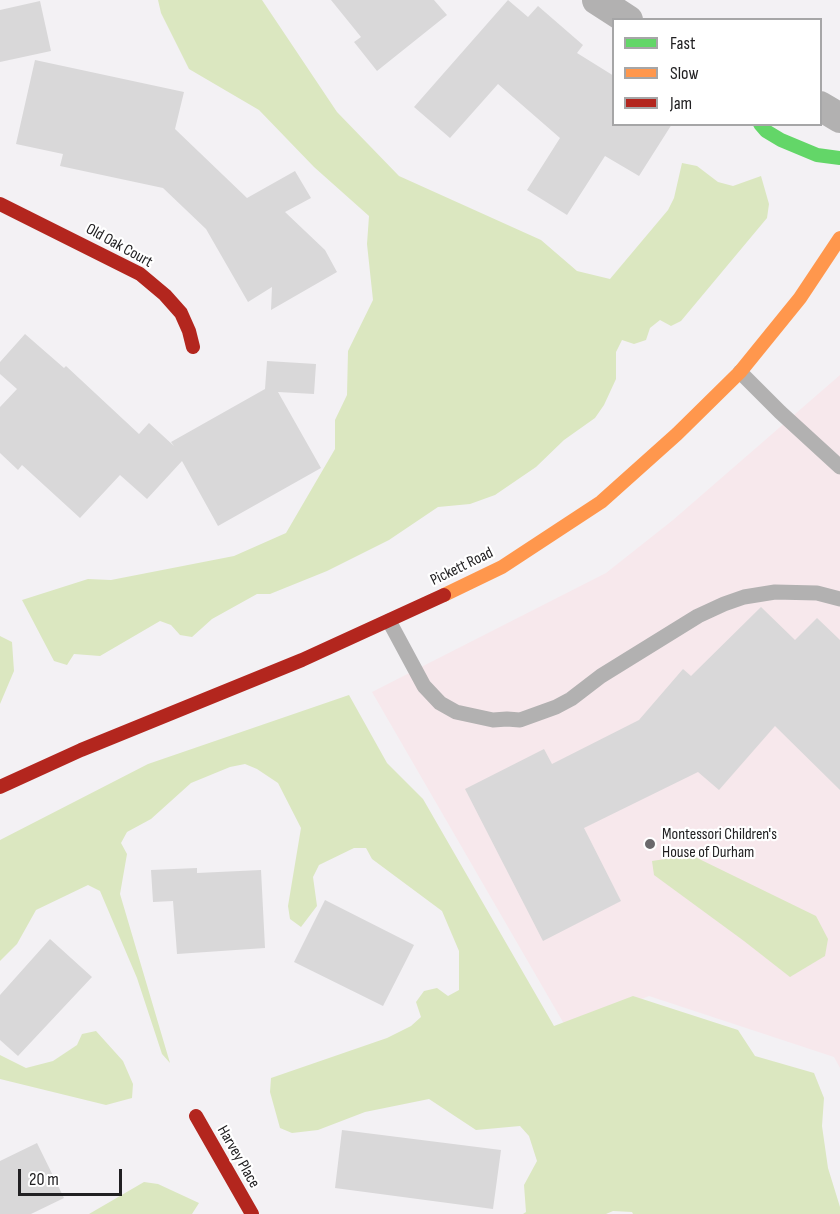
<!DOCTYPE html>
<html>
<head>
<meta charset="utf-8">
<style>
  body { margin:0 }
  #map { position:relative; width:840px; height:1214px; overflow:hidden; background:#f3f1f4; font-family:"Sofia Sans Condensed",sans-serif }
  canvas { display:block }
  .legend { position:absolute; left:612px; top:18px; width:210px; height:108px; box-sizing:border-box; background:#fff; border:2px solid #a6a6a7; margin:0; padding:8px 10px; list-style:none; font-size:18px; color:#212022 }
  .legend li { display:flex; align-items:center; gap:12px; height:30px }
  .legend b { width:30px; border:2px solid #a6a6a7 }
  .scale { position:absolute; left:18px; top:1169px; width:104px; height:27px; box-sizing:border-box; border:3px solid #212022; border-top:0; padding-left:8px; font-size:18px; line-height:21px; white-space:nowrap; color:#212022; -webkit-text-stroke:4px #fff; paint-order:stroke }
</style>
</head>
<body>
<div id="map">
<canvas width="840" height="1214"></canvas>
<ul class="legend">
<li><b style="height:8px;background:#63d668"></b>Fast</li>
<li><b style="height:8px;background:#ff974d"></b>Slow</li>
<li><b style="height:8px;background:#b3261e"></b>Jam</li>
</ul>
<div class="scale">20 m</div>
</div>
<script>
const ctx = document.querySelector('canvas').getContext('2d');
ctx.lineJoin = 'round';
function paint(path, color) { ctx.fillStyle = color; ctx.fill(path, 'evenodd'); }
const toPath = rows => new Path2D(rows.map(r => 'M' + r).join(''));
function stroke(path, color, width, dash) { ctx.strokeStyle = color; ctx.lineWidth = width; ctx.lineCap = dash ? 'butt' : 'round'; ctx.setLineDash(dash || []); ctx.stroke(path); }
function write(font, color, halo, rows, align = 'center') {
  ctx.font = font + ' "Sofia Sans Condensed",sans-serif'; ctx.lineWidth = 4.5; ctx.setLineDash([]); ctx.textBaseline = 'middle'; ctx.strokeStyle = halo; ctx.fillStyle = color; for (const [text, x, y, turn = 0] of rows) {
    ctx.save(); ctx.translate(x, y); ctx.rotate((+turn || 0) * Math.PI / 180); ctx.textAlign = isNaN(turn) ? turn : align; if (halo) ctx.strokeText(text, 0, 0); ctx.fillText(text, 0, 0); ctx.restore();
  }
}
paint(toPath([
  [840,375,840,1068,834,1057,649,996,567,1029,372,692,606,573,673,520]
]), '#f7e8ec');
paint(toPath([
  [158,0,262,0,337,112,399,176,541,240,577,271,610,279,668,210,674,198,682,163,697,166,718,182,733,186,761,176,769,204,767,218,681,321,671,326,660,320,650,328,646,340,634,344,622,340,616,352,616,379,604,405,595,418,564,440,536,467,495,495,470,504,438,507,389,540,327,571,270,594,257,594,212,619,192,637,180,635,171,625,160,621,100,656,74,654,67,665,54,661,22,600,88,579,111,580,234,556,286,533,335,449,335,420,347,395,348,351,373,300,367,244,369,216,314,167,259,110,189,69,161,13],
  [0,636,12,642,14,671,0,704],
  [349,695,387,763,423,799,554,1026,633,996,738,1030,755,1056,814,1073,824,1098,822,1126,828,1168,840,1207,840,1214,633,1214,632,1212,613,1211,606,1214,523,1214,526,1212,524,1185,537,1161,529,1136,520,1126,476,1130,429,1099,365,1112,318,1130,292,1133,280,1128,270,1092,271,1078,387,1038,411,1026,421,1017,416,1002,424,991,437,988,448,996,459,990,459,951,442,911,372,859,366,848,354,848,319,865,313,877,317,906,301,927,290,919,288,906,301,828,278,783,257,769,245,764,230,767,191,783,151,819,127,832,121,843,127,854,120,894,170,1063,162,1054,137,978,100,891,88,885,36,910,17,944,0,961,0,840,148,764],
  [691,855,816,916,828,939,825,956,790,977,744,941,654,875,652,861],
  [96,1031,123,1061,133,1084,132,1098,106,1105,0,1079,0,1055,26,1068,53,1061,77,1045,82,1034],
  [144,1182,158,1184,199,1203,192,1214,89,1214]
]), '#dbe7c0');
paint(toPath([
  [331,0,434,0,447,15,377,71,354,42,361,37],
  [508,0,528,17,538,6,583,45,577,53,614,76,614,124,672,124,639,176,605,156,567,215,527,190,560,138,498,84,450,138,414,107],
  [40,1,51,51,0,62,0,10],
  [35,60,184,92,175,129,247,198,295,171,311,198,285,212,325,250,337,272,271,310,272,287,248,302,206,229,163,188,60,166,63,154,16,144],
  [25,334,64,368,66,366,139,434,149,423,174,446,171,442,265,389,267,361,316,364,314,394,278,392,321,468,218,526,182,461,147,499,120,475,80,518,22,465,18,470,0,453,0,407,17,389,0,374,0,362],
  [761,607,795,640,817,618,840,640,840,790,775,726,719,790,698,772,584,828,621,901,543,941,465,789,544,749,552,764,639,720,683,669,691,676],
  [197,868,197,873,261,870,265,948,177,954,173,901,153,902,151,870],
  [325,900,414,945,383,1006,294,962],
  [50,939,92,977,18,1056,0,1040,0,995],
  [342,1130,501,1150,493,1209,335,1188],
  [37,1143,64,1198,31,1214,0,1214,0,1161]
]), '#d9d8d9');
stroke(toPath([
  [740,372,780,412,840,467],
  [389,621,424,686,440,703,456,712,493,720,507,719,520,720,556,707,571,699,601,676,622,663,698,616,724,604,744,597,775,592,817,593,840,599]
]), '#b2b1b1', 15);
stroke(toPath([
  [597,0,628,20],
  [820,106,840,118]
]), '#b2b1b1', 30);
stroke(toPath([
  [760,124,766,131,781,140,817,155,840,158]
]), '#63d668', 14);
stroke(toPath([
  [444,595,502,567,601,502,677,434,740,372,800,298,840,238]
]), '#ff974d', 14);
stroke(toPath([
  [0,204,140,274,165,295,181,313,189,331,193,347],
  [0,787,81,750,302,660,444,595],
  [196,1116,252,1214]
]), '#b3261e', 14);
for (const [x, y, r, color] of [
  [650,844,6,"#6a696c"]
]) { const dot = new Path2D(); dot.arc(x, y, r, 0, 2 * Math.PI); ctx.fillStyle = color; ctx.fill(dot); stroke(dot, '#fff', 2); }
write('16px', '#212022', '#fff', [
  ["Old Oak Court",119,246,29],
  ["Pickett Road",462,567,-26],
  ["Harvey Place",238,1157,60]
]);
write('16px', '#212022', '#fff', [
  ["Montessori Children's",662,835],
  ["House of Durham",662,853]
], 'left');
</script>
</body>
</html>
